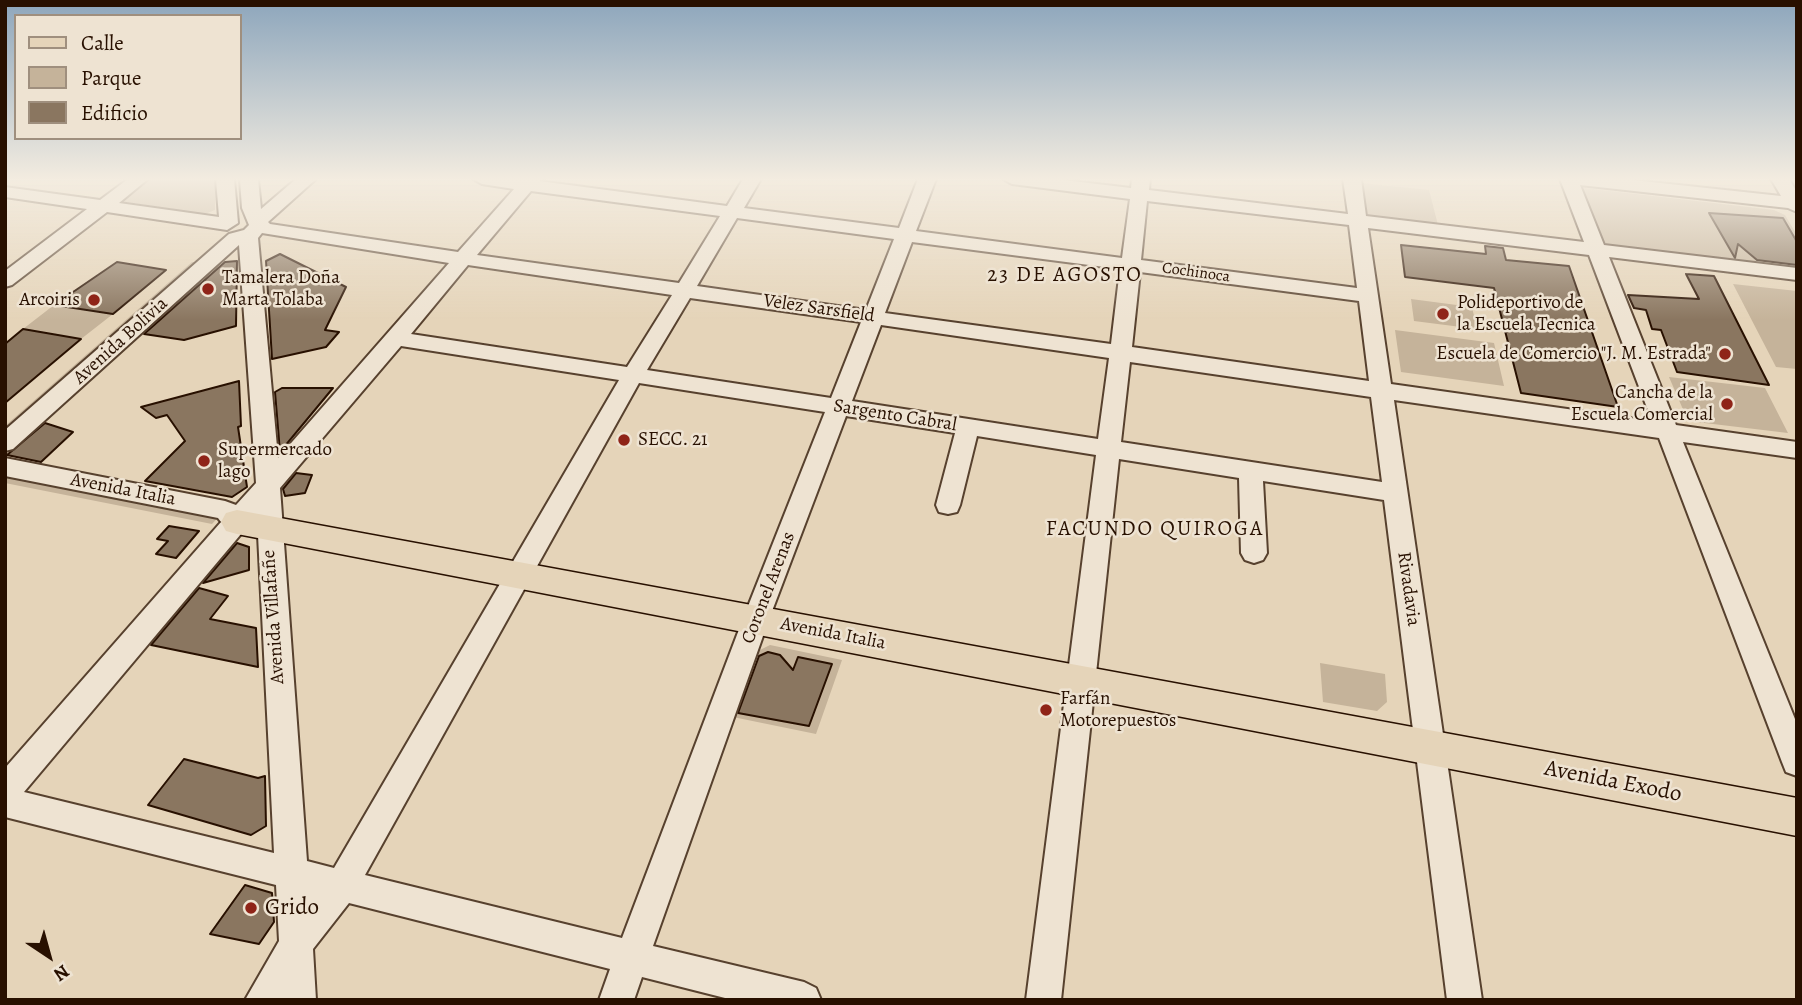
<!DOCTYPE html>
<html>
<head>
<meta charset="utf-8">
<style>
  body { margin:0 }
  #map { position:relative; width:1802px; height:1005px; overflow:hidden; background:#e5d4b9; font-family:Alegreya,serif }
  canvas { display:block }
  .frame { position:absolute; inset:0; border:7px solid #281000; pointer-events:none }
  .legend { position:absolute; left:14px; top:14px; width:228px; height:126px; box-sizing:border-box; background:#eee3d2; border:2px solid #9f8f7e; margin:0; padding:9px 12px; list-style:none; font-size:21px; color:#281000 }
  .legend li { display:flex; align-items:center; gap:14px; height:35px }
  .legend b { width:35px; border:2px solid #9f8f7e }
  .north { position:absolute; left:14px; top:921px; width:70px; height:70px; -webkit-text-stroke:5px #eee3d2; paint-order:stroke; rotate:144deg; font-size:19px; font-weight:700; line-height:28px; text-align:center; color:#281000 }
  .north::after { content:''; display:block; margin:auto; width:24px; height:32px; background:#281000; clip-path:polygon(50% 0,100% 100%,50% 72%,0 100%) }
</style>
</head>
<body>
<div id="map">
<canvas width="1802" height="1005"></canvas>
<div class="frame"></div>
<ul class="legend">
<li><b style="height:9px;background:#e5d4b9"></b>Calle</li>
<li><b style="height:19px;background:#c5b39a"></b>Parque</li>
<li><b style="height:19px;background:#8a7660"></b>Edificio</li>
</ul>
<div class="north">N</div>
</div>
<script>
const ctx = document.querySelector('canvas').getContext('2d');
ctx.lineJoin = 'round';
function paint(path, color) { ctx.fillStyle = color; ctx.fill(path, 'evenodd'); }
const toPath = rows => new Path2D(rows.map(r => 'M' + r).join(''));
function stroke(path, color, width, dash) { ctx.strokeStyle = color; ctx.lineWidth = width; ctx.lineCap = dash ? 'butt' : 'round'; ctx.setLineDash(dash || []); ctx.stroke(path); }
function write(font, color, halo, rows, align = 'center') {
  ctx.font = font + ' Alegreya,serif'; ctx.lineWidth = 5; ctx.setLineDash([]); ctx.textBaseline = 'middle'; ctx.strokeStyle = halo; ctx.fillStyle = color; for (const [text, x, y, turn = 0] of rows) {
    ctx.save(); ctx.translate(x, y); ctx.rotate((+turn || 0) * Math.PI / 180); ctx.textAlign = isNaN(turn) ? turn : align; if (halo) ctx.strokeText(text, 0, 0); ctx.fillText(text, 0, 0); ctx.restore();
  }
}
paint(toPath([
  [141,179,215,179,215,210,205,214,112,200],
  [1362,183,1429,190,1438,225,1368,217],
  [1585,188,1774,210,1785,215,1797,235,1797,269,1610,249,1598,241,1578,192],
  [192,262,208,264,5,443,5,426],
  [1733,284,1797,291,1797,369,1776,367],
  [1411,299,1472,307,1477,329,1414,321],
  [54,305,113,314,81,339,23,329],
  [1395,330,1494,343,1504,386,1401,372],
  [1669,377,1765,388,1788,433,1688,421],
  [5,468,225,510,212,524,5,483],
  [770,645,842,660,816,734,728,716,752,654],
  [1320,663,1385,674,1387,702,1377,711,1323,702]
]), '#c5b39a');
const building = toPath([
  [1709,213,1783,218,1797,242,1797,265,1757,260,1738,244,1735,258,1709,213],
  [1401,245,1486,254,1485,246,1503,248,1506,260,1569,266,1618,407,1521,393,1494,288,1405,277,1401,245],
  [280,254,346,287,325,330,339,332,326,347,272,359,266,261,280,254],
  [237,261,236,326,184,340,144,334,225,262,237,261],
  [117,262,166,270,113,314,54,305,117,262],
  [1686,274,1714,276,1769,385,1677,372,1661,330,1652,329,1646,310,1634,308,1628,295,1699,299,1686,274],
  [23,329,81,339,5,403,5,344,23,329],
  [239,381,241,426,238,427,247,487,232,497,145,481,185,441,167,415,156,418,141,407,239,381],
  [282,388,333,388,280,452,275,392,282,388],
  [45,423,73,432,41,462,7,455,45,423],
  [296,473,312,475,305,493,285,496,283,489,296,473],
  [169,526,199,531,176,558,156,554,168,541,157,539,169,526],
  [237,543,249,547,249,570,203,583,237,543],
  [199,588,228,596,210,619,256,628,258,667,151,645,199,588],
  [768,652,780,655,793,670,798,657,832,664,809,726,738,713,759,656,768,652],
  [184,759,258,778,265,776,266,826,251,835,148,805,184,759],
  [245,885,272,893,274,922,259,944,210,934,245,885]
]);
paint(building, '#8a7660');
stroke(building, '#281000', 2);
const minor = toPath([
  [128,179,148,179,119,203,219,217,216,179,234,179,238,223,227,230,107,212,12,285,5,287,5,271,87,209,5,197,5,187,100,200,128,179],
  [240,179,258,179,261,209,296,179,316,179,268,222,270,224,458,252,514,189,482,184,473,179,541,179,539,181,727,206,743,179,761,179,744,208,899,228,918,179,936,179,916,231,1122,258,1130,199,1012,184,1003,179,1055,179,1131,188,1132,179,1150,179,1149,190,1348,214,1343,179,1361,179,1366,216,1584,242,1560,179,1623,179,1781,196,1771,179,1789,179,1797,192,1797,212,1788,208,1580,185,1604,245,1797,268,1797,280,1609,257,1676,425,1797,442,1797,458,1683,442,1797,724,1797,776,1786,772,1782,762,1659,438,1394,400,1482,1000,1447,1000,1384,500,1263,481,1267,553,1263,560,1254,563,1245,560,1241,553,1239,478,1119,459,1061,1000,1026,1000,1096,455,977,436,960,505,957,512,948,514,939,512,936,505,955,433,846,416,769,619,653,946,804,982,816,988,821,1000,733,1000,642,977,634,1000,599,1000,610,969,349,903,313,949,316,1000,245,1000,279,941,276,885,5,817,5,768,221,522,218,518,5,476,5,458,225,501,236,505,256,483,239,245,13,449,5,451,5,430,229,234,244,230,249,225,242,208,240,179],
  [531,191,720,216,679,283,477,255,531,191],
  [1147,201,1349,225,1357,288,1141,260,1147,201],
  [737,218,894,239,866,310,697,286,737,218],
  [1368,228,1589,255,1652,421,1391,384,1368,228],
  [262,233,449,263,278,458,258,238,262,233],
  [912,242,1120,269,1111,344,885,313,912,242],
  [468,265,672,295,627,367,411,334,468,265],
  [1140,272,1359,301,1369,381,1132,347,1140,272],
  [690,298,861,322,831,398,647,370,690,298],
  [881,325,1109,358,1098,439,852,401,881,325],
  [401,346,619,380,334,868,307,861,280,488,401,346],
  [1130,362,1371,397,1382,482,1121,442,1130,362],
  [639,383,825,412,743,619,622,938,365,875,639,383],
  [257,515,274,853,24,792,257,515]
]);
const major = toPath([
  [237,510,1797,798,1797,836,237,534,226,531,221,522,226,513,237,510]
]);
stroke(minor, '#57412e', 4);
stroke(major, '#281000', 3);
paint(minor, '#eee3d2');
paint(major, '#e5d4b9');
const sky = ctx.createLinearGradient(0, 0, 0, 320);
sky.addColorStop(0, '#8da6bc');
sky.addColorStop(0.56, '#f3ece0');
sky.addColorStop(1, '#f3ece000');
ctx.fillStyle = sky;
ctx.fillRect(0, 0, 1802, 320);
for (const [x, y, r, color] of [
  [208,289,7,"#8f2418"],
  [94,300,7,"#8f2418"],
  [1443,314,7,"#8f2418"],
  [1725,354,7,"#8f2418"],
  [1727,404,7,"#8f2418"],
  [624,440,7,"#8f2418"],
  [204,461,7,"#8f2418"],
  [1046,710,7,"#8f2418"],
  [251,908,7,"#8f2418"]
]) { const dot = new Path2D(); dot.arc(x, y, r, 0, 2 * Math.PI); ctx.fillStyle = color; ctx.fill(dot); stroke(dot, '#eee3d2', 2.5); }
write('16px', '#281000', '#eee3d2', [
  ["Cochinoca",1196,273,8]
]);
write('19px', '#281000', '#eee3d2', [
  ["Tamalera Doña",222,278],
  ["Marta Tolaba",222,300],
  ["Arcoiris",80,300,"right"],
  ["Polideportivo de",1457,303],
  ["la Escuela Tecnica",1457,325],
  ["Escuela de Comercio \"J. M. Estrada\"",1711,354,"right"],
  ["Cancha de la",1713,393,"right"],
  ["Escuela Comercial",1713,415,"right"],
  ["SECC. 21",638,440],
  ["Supermercado",218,450],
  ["lago",218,472],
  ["Farfán",1060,699],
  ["Motorepuestos",1060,721]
], 'left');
write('19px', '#281000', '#eee3d2', [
  ["Velez Sarsfield",819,309,8],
  ["Avenida Bolivia",121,341,-42],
  ["Sargento Cabral",895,416,9],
  ["Avenida Italia",123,490,11],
  ["Coronel Arenas",769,588,-69],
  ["Rivadavia",1408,589,82],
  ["Avenida Villafañe",274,617,-94],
  ["Avenida Italia",833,634,11]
]);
ctx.letterSpacing = '2px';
write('21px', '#281000', '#eee3d2', [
  ["23 DE AGOSTO",1065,276],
  ["FACUNDO QUIROGA",1155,530]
]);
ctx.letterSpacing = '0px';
write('23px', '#281000', '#eee3d2', [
  ["Avenida Exodo",1613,782,11]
]);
write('23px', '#281000', '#eee3d2', [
  ["Grido",265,908]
], 'left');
</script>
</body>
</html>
